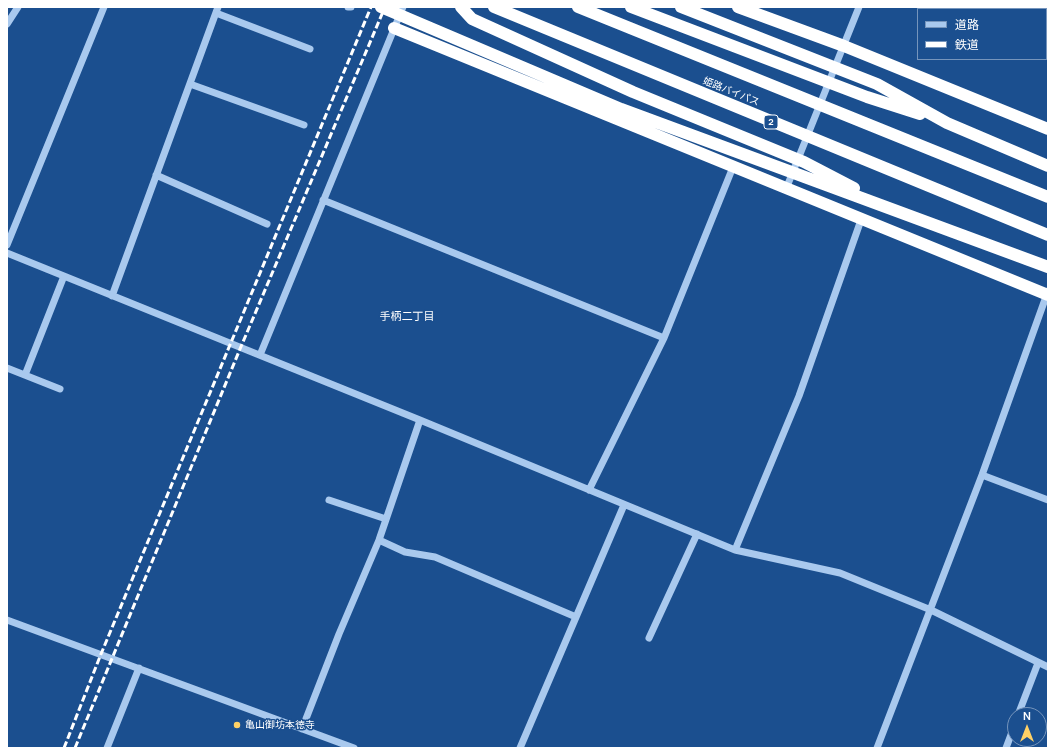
<!DOCTYPE html>
<html>
<head>
<meta charset="utf-8">
<style>
  body { margin:0 }
  #map { position:relative; width:1055px; height:755px; overflow:hidden; background:#1b4f8f; font-family:Manrope,"Noto Sans JP",sans-serif }
  canvas { display:block }
  .frame { position:absolute; inset:0; border:8px solid #fff; pointer-events:none }
  .legend { position:absolute; left:917px; top:8px; width:130px; height:52px; box-sizing:border-box; background:#1b4f8f; border:1px solid #7695bc; margin:0; padding:5px 7px; list-style:none; font-size:12px; color:#fff }
  .legend li { display:flex; align-items:center; gap:8px; height:20px }
  .legend b { width:20px; border:1px solid #7695bc }
  .north { position:absolute; left:1007px; top:707px; width:40px; height:40px; box-sizing:border-box; background:#1b4f8f; border:1px solid #7695bc; border-radius:50%; rotate:0deg; font-size:11px; font-weight:700; line-height:16px; text-align:center; color:#fff }
  .north::after { content:''; display:block; margin:auto; width:14px; height:18px; background:#ffd166; clip-path:polygon(50% 0,100% 100%,50% 72%,0 100%) }
</style>
</head>
<body>
<div id="map">
<canvas width="1055" height="755"></canvas>
<div class="frame"></div>
<ul class="legend">
<li><b style="height:5px;background:#a9c9ee"></b>道路</li>
<li><b style="height:5px;background:#fff"></b>鉄道</li>
</ul>
<div class="north">N</div>
</div>
<script>
const ctx = document.querySelector('canvas').getContext('2d');
ctx.lineJoin = 'round';
const toPath = rows => new Path2D(rows.map(r => 'M' + r).join(''));
function stroke(path, color, width, dash) { ctx.strokeStyle = color; ctx.lineWidth = width; ctx.lineCap = dash ? 'butt' : 'round'; ctx.setLineDash(dash || []); ctx.stroke(path); }
function write(font, color, halo, rows, align = 'center') {
  ctx.font = font + ' Manrope,"Noto Sans JP",sans-serif'; ctx.lineWidth = 3; ctx.setLineDash([]); ctx.textBaseline = 'middle'; ctx.strokeStyle = halo; ctx.fillStyle = color; for (const [text, x, y, turn = 0] of rows) {
    ctx.save(); ctx.translate(x, y); ctx.rotate((+turn || 0) * Math.PI / 180); ctx.textAlign = isNaN(turn) ? turn : align; if (halo) ctx.strokeText(text, 0, 0); ctx.fillText(text, 0, 0); ctx.restore();
  }
}
stroke(toPath([
  [348,7,351,7],
  [216,13,310,49],
  [7,24,18,7],
  [190,84,304,125],
  [156,175,267,224],
  [786,189,859,7],
  [323,200,664,338],
  [7,245,104,7],
  [7,253,420,420,735,550,840,573,931,610,1048,667],
  [112,296,218,7],
  [260,355,403,7],
  [7,368,60,389],
  [25,375,64,276],
  [982,475,1048,500],
  [589,490,664,338,733,167],
  [329,500,386,519],
  [379,540,405,552,435,557,576,617],
  [735,550,799,396,861,220],
  [7,620,354,748],
  [649,638,697,534],
  [1018,715,1038,663],
  [302,729,339,634,379,540,420,420],
  [107,748,139,668],
  [520,748,624,505],
  [877,748,982,475,1048,291],
  [1006,748,1015,724]
]), '#a9c9ee', 7);
stroke(toPath([
  [381,7,621,109,1048,267],
  [461,7,472,19,633,92,804,162,854,188],
  [494,7,1048,235],
  [578,7,1048,197],
  [631,7,867,97,920,114],
  [681,7,877,84,947,123,1048,166],
  [738,7,844,46,1048,129],
  [394,28,1048,295]
]), '#fff', 12);
stroke(toPath([
  [64,748,101,654,371,7],
  [75,748,240,349,385,7]
]), '#fff', 3, [7, 3]);
for (const [x, y, r, color] of [
  [237,725,4,"#ffd166"]
]) { const dot = new Path2D(); dot.arc(x, y, r, 0, 2 * Math.PI); ctx.fillStyle = color; ctx.fill(dot); stroke(dot, '#1b4f8f', 1.5); }
for (const [x, y, w] of [
  [771,122,14]
]) { const box = new Path2D(); box.roundRect(x - w / 2, y - 7, w, 14, 3); ctx.fillStyle = '#1b4f8f'; ctx.fill(box); stroke(box, '#fff', 1); }
write('bold 9px', '#fff', null, [
  ["2",771,122]
]);
write('10px', '#fff', '#1b4f8f', [
  ["姫路バイパス",731,92,22]
]);
write('10px', '#fff', '#1b4f8f', [
  ["亀山御坊本徳寺",245,725]
], 'left');
write('11px', '#fff', '#1b4f8f', [
  ["手柄二丁目",407,317]
]);
</script>
</body>
</html>
